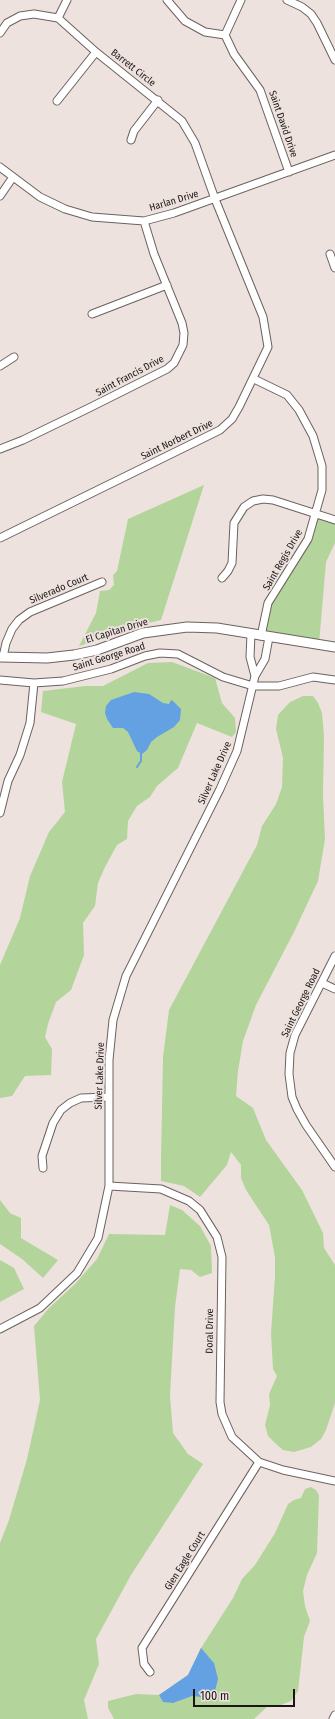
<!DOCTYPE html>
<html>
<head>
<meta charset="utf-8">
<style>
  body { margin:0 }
  #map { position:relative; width:335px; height:1719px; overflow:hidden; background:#ede2de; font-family:"Fira Sans Condensed",sans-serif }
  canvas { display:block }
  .scale { position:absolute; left:193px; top:1689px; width:102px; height:18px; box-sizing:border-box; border:2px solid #1b1716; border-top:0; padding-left:5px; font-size:12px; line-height:14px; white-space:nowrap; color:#1b1716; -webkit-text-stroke:3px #ede2de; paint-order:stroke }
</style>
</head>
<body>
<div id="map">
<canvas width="335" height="1719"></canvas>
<div class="scale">100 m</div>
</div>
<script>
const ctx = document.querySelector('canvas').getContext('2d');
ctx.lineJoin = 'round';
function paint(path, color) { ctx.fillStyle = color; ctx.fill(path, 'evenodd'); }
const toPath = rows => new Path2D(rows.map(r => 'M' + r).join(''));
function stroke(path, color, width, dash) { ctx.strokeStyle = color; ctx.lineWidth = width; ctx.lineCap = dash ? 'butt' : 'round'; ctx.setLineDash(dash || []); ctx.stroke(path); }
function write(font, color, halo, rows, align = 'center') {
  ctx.font = font + ' "Fira Sans Condensed",sans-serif'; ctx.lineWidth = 4; ctx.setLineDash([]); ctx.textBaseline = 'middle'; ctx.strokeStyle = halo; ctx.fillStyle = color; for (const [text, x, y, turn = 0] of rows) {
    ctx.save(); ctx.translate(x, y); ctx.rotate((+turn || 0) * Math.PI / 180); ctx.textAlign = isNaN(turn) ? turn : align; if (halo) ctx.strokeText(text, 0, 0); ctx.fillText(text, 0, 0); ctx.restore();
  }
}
paint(toPath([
  [204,485,161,620,119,630,107,635,107,637,79,646,96,613,100,591,109,590,114,585,113,575,117,571,128,519],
  [317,513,335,520,335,543,326,562,319,644,261,636,268,603,308,539],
  [172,662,215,678,222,703,235,718,236,732,232,737,197,723,178,768,157,786,150,797,137,806,128,821,127,839,117,845,105,867,98,883,95,906,83,923,84,955,71,990,56,1002,48,1024,45,1037,52,1049,51,1075,25,1076,12,1096,0,1098,0,965,20,918,30,876,49,832,65,812,62,782,76,724,41,712,43,691,85,686,103,686,148,663],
  [303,696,313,696,318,703,322,713,324,736,323,794,325,839,318,881,294,932,256,1005,243,1041,238,1071,236,1096,253,1108,266,1140,302,1190,323,1233,324,1248,335,1265,335,1403,326,1430,321,1439,311,1447,294,1452,283,1450,276,1444,268,1436,265,1425,270,1405,269,1394,277,1376,273,1369,271,1333,275,1276,275,1257,269,1225,246,1190,241,1178,241,1165,231,1152,227,1165,200,1197,184,1186,161,1181,161,1159,163,1057,169,1010,257,845,262,826,276,804,282,787,283,758,276,729,278,715,277,716,290,702],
  [0,1200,10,1213,21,1218,21,1238,58,1260,43,1278,22,1259,0,1244],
  [170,1205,182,1210,200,1226,211,1246,212,1273,200,1277,191,1270,180,1269,175,1307,170,1395,173,1433,188,1454,203,1464,131,1575,96,1639,99,1664,84,1700,88,1719,0,1719,0,1543,9,1520,27,1459,40,1400,34,1326,49,1308,75,1284,97,1259,109,1234,165,1235],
  [0,1260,14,1268,24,1289,0,1302],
  [311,1487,316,1490,319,1495,317,1553,307,1575,303,1591,305,1606,310,1621,304,1637,298,1691,291,1701,276,1707,267,1707,254,1719,114,1719,108,1708,108,1701,136,1694,159,1695,188,1675,201,1648,233,1598,242,1579,255,1565,275,1533,288,1504,294,1500,301,1498,305,1489]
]), '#b3d59b');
paint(toPath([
  [134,692,149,694,163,703,169,704,171,700,173,701,181,709,180,720,174,727,157,737,151,742,147,750,142,754,137,751,128,732,123,728,113,728,107,719,105,713,106,706,111,700],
  [201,1648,214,1663,218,1679,214,1695,210,1698,192,1696,173,1703,163,1702,159,1695,188,1675]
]), '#64a1e2');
stroke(toPath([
  [137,767,141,761,141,752]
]), '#64a1e2', 2);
const minor = toPath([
  [167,0,185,21,205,32,225,35],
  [241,0,225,35,234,54,260,90,289,172],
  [287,0,302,7,311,14,317,23,335,60],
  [58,18,67,0],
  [0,33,7,23,20,16,34,14,58,18,96,52,182,121,195,143,215,199,263,317,268,347,239,407,232,419,220,430,0,538],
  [57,101,96,52],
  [131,140,134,131,158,100],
  [0,167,40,197,65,209,92,217,144,221,174,213,335,155],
  [0,196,13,177],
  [330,254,335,268],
  [92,314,167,285],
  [0,366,14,357],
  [254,379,287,395,299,410,313,436,322,466,322,490,308,539,268,603,261,636],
  [0,449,23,440,89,408,167,369,174,363,183,345,184,333,182,323,154,254,144,221],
  [222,578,228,571,232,563,234,523,244,507,253,501,263,499,273,500,335,520],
  [251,634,250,657,255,676],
  [3,657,6,643,12,629,19,620,30,612,102,582],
  [0,680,34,683,63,681,111,669,145,656,160,653,178,654,223,677,253,686,279,686,313,677,335,680],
  [0,813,8,781,20,755,30,723,34,683],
  [335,956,295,1035,290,1053,289,1074,292,1097,297,1109,306,1125,335,1167],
  [322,983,335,989],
  [43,1168,42,1156,53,1123,61,1110,70,1103,81,1098,108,1097],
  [109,1186,161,1189,189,1201,200,1210,217,1237,222,1257,220,1402,222,1414,232,1437,259,1462,283,1470,335,1481],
  [0,1329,40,1308,77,1273,98,1238,109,1186,109,1060,113,1020,126,976,220,789,237,751,255,676,265,659,269,637],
  [150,1672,144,1664,142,1648,259,1462],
  [333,1719,335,1715]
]);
const tertiary = toPath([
  [0,657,47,658,74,655,97,650,143,633,187,627,217,628,335,647]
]);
stroke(minor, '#6b625f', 9);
stroke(tertiary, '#6b625f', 11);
stroke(minor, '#fff', 7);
stroke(tertiary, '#fff', 9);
write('10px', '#1b1716', '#ede2de', [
  ["Barrett Circle",133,68,38],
  ["Saint David Drive",283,124,71],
  ["Harlan Drive",174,201,-17],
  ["Saint Francis Drive",130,376,-28],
  ["Saint Norbert Drive",177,440,-26],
  ["Saint Regis Drive",283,560,-60],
  ["Silverado Court",59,589,-23],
  ["El Capitan Drive",117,631,-17],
  ["Saint George Road",109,657,-17],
  ["Silver Lake Drive",215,773,-66],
  ["Saint George Road",301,1003,-64],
  ["Silver Lake Drive",100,1076,-88],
  ["Doral Drive",210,1331,-89],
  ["Glen Eagle Court",185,1561,-58]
]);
</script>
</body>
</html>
